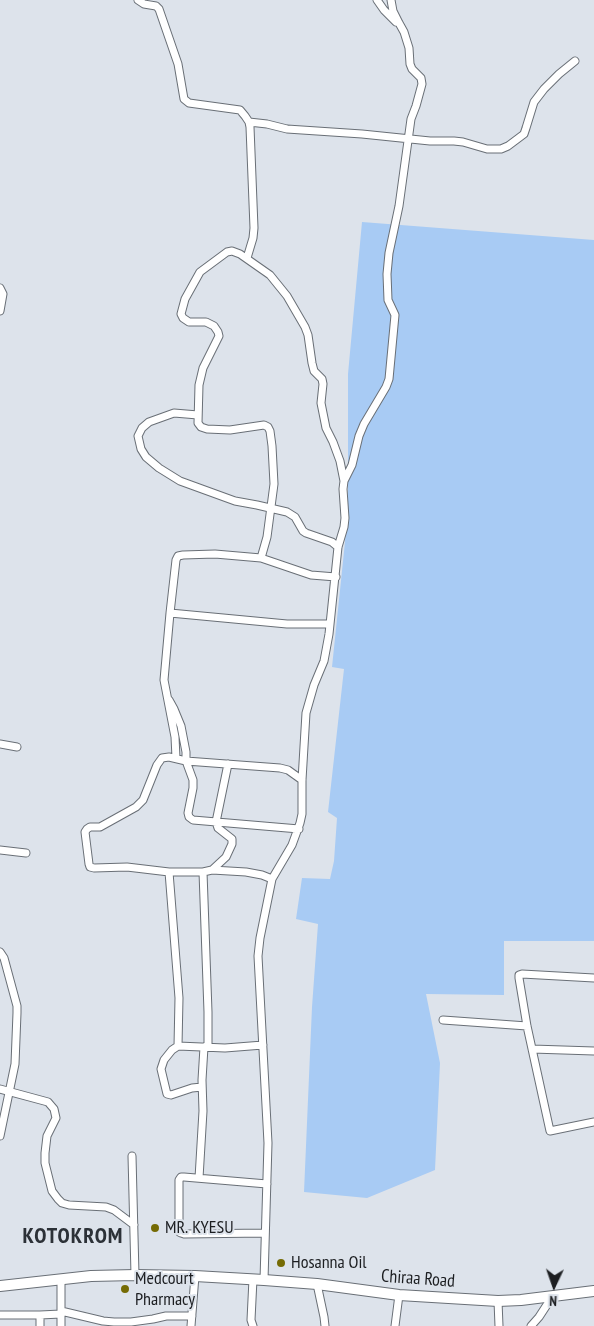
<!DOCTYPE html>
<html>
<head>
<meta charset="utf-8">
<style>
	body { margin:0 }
	#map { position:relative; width:594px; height:1326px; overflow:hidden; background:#dde3eb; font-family:"PT Sans Narrow",sans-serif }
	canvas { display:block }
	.north { position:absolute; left:529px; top:1261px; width:50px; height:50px; -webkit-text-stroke:4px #dde3eb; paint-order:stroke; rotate:183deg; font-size:14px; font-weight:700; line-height:20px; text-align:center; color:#1c1e21 }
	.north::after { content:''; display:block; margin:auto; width:18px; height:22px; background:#1c1e21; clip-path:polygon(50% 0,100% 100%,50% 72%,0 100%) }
</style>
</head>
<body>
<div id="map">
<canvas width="594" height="1326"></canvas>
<div class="north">N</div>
</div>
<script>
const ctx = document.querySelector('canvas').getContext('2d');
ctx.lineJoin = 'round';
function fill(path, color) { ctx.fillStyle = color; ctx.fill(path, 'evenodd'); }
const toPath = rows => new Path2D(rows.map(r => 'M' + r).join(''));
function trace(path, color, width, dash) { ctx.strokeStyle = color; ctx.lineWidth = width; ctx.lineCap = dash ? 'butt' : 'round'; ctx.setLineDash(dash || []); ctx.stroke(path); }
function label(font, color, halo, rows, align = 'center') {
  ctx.font = font + ' "PT Sans Narrow",sans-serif'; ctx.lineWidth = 4; ctx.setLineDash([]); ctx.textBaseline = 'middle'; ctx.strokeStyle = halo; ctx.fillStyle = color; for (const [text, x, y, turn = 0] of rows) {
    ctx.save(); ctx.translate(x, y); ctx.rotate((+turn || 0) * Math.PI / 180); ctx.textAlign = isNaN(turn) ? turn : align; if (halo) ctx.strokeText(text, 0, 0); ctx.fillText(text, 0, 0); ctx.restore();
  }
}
const green = toPath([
	[362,222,594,240,594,941,504,941,504,995,426,994,440,1063,435,1170,367,1198,304,1192,312,1007,318,924,296,919,302,878,330,879,334,861,337,818,328,812,344,669,332,667,345,542,348,490,348,374]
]);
const minor = toPath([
	[138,0,144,4,156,6,159,9,178,64,184,99,189,103,240,110,245,116,249,122,250,127,254,228,253,238,247,258],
	[377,0,384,10,396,22],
	[249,122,267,124,287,129,362,134,430,141,454,141,463,142,487,149,501,149,508,146,524,134,526,128,534,102,544,89,559,74,575,61],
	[0,288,3,294,0,311],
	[198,415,174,413,149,422,142,428,138,436,141,449,146,457,159,468,180,481,235,501,257,505,287,512,295,517,303,531,306,533,332,542,338,547],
	[261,558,267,537,274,484,272,446,270,431,268,427,264,425,230,430,207,429,201,427,198,423,199,385,203,368,219,336,218,332,214,326,206,322,189,322,183,318,181,314,185,299,200,272,227,252,232,251,240,254,270,275,287,296,305,327,308,335,312,363,314,371,322,379,323,384,321,403,326,428,333,442,340,461,344,481],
	[170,613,287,624,330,624],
	[169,700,174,709,181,726,186,752,186,761,193,780,193,788,188,813,189,817,193,820,299,829],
	[0,744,17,747],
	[176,758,175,737,164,680,170,613,176,560,178,556,183,555,215,554,261,558,311,575,336,577],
	[0,850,26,853],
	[212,870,226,857,232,844,232,839,218,828,216,822,228,764],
	[169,872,179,998,178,1046],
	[203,872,208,1012,208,1047],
	[272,879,262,875,246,872,212,870,203,872,169,872,127,867,94,868,90,867,89,864,85,832,87,829,90,827,100,827,136,807,143,800,157,765,162,758,169,757,186,761,280,768,288,770,302,780],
	[0,952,4,958,17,1006,17,1013,15,1064,0,1136],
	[594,978,522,974,519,975,519,978,527,1026,550,1131,594,1122],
	[443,1020,527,1026],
	[532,1049,594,1051],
	[202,1087,192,1088,171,1095,167,1094,161,1069,164,1060,172,1050,178,1046,225,1048,263,1045],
	[0,1089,48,1102,54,1109,56,1118,47,1136,45,1153,45,1163,52,1191,58,1199,62,1203,69,1205,106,1207,114,1210,134,1225],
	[132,1156,135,1275],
	[199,1178,203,1111,202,1080,204,1047],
	[265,1233,184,1234,181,1233,179,1232,179,1180,181,1177,184,1177,267,1184],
	[61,1279,61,1326],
	[253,1279,251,1320,253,1326],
	[264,1280,268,1143,258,956,260,938,272,879,292,845,300,823,302,814,302,780,306,713,314,685,324,661,329,634,338,547,344,527,345,518,343,489,344,481,352,465,359,436,364,424,386,387,389,379,395,315,388,300,387,274,389,253,399,206,411,119,416,106,422,84,421,78,412,69,410,64,409,48,404,32,399,23,393,11,391,0],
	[317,1284,324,1317,325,1326],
	[498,1301,499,1326],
	[61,1311,103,1321,114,1322,131,1322,153,1319,166,1316,192,1316],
	[0,1315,40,1315],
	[40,1326,40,1315,61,1314],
	[191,1326,195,1276],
	[395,1326,399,1295],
	[531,1326,539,1317,552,1297]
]);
const highway = toPath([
	[0,1286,91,1276,135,1275,195,1276,264,1280,317,1284,399,1295,498,1301,521,1300,594,1291]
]);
const markers = [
	[155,1228,5,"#756b04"],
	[281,1263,5,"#756b04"],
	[125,1289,5,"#756b04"]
];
const poiNames = [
	["MR. KYESU",165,1228],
	["Hosanna Oil",291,1263],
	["Medcourt",135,1279],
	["Pharmacy",135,1300]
];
const streetNames = [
	["Chiraa Road",418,1279,4]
];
const districtNames = [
	["KOTOKROM",73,1237]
];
fill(green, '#a8cbf4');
trace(minor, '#696f76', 9);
trace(highway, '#696f76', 12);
trace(minor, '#fff', 7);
trace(highway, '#fff', 10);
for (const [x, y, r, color] of markers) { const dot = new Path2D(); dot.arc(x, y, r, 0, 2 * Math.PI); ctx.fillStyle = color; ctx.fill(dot); trace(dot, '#dde3eb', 2); }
label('18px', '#1c1e21', '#dde3eb', poiNames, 'left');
label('18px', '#1c1e21', '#dde3eb', streetNames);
ctx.letterSpacing = '1px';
label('bold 22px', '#2c3137', '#dde3eb', districtNames);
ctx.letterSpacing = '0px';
</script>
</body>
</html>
